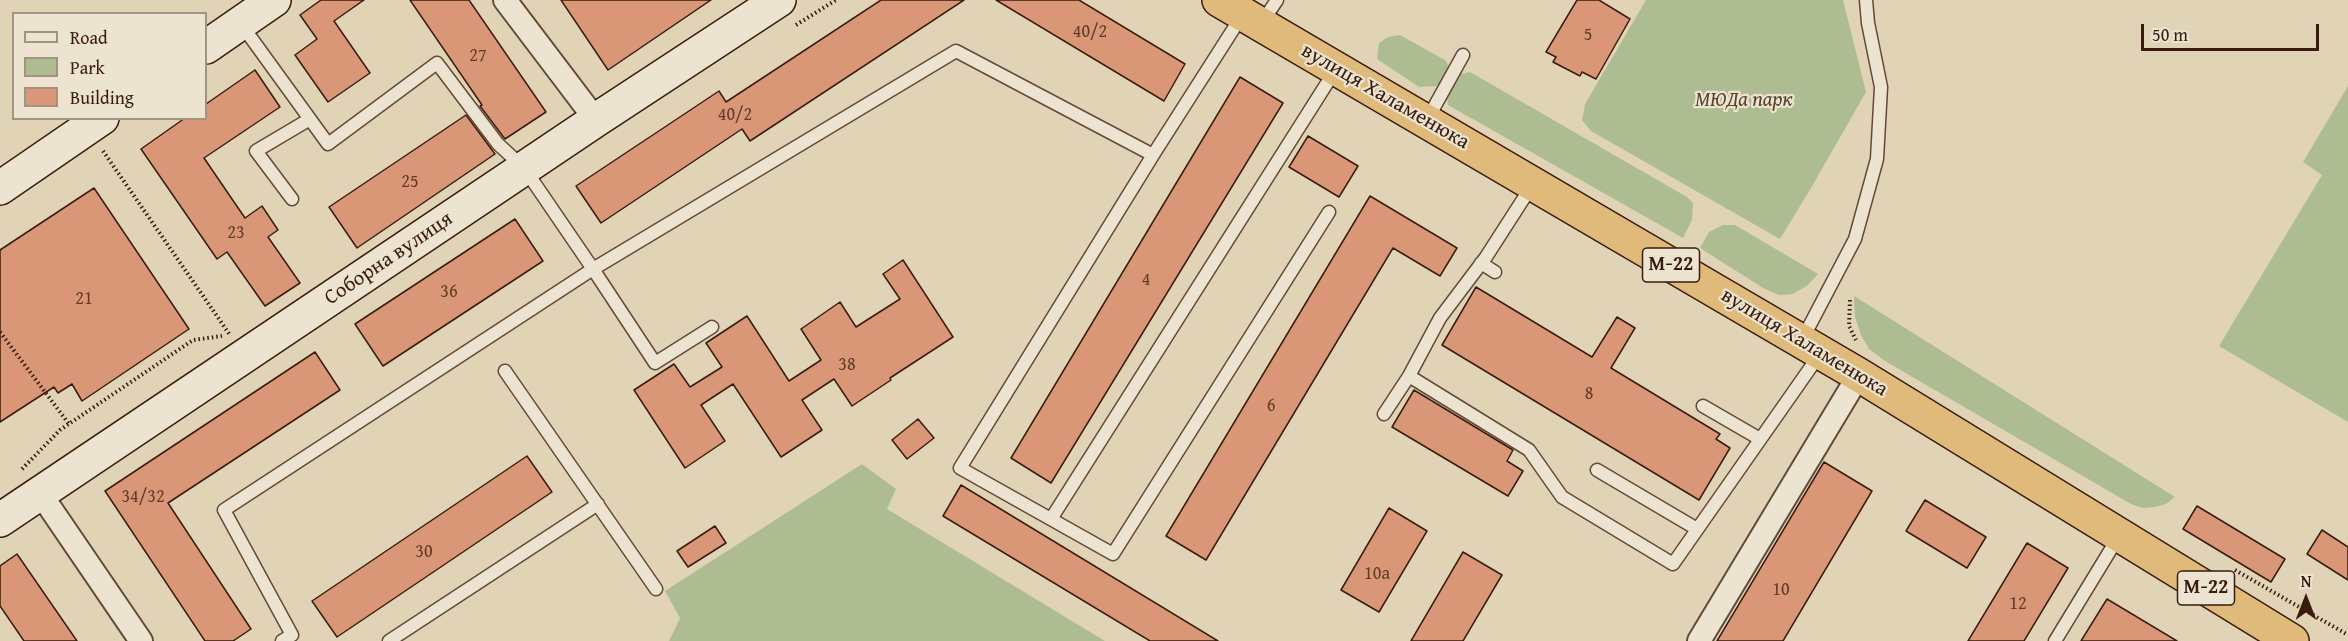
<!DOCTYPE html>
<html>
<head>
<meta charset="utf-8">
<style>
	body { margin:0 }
	#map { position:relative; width:2348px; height:641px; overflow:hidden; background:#e1d4b6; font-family:"Gentium Book Plus",serif }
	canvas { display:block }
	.legend { position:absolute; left:12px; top:12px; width:195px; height:108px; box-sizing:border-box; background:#ece3d0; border:2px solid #a49382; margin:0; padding:8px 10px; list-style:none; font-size:18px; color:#391c0e }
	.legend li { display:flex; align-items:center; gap:12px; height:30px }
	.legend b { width:30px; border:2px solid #a49382 }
	.north { position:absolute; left:2276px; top:569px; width:60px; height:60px; -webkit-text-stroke:4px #ece3d0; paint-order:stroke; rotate:0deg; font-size:16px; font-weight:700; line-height:24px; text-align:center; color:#391c0e }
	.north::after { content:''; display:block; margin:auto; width:21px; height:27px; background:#391c0e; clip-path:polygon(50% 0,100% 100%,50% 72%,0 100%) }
	.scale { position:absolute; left:2141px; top:24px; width:178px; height:27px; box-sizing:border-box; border:3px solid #391c0e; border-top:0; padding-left:8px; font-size:18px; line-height:21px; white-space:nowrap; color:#391c0e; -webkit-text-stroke:4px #ece3d0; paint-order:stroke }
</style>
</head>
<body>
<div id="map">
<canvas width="2348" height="641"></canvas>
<ul class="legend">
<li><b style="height:8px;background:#ece3d0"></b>Road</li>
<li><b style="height:16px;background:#aebd91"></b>Park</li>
<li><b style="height:16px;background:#d99777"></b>Building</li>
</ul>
<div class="north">N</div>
<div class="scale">50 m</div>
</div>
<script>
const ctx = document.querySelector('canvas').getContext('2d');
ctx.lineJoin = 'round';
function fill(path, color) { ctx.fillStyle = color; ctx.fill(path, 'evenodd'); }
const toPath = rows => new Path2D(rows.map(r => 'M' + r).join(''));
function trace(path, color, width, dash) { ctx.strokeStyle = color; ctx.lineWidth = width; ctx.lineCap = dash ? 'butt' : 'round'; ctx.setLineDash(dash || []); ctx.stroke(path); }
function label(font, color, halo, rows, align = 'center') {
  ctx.font = font + ' "Gentium Book Plus",serif'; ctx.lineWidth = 4.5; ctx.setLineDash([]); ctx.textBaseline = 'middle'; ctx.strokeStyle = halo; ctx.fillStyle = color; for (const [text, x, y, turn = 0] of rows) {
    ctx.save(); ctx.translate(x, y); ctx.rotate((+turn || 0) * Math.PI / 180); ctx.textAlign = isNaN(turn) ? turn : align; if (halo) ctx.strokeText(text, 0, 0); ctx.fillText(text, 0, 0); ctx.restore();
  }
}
const green = toPath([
	[1646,0,1843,0,1866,92,1811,188,1780,239,1591,131,1582,120,1585,104],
	[1400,35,1445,60,1450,68,1446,76,1437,86,1419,87,1377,59,1379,43,1388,37],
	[1470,72,1687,197,1693,203,1692,220,1683,238,1448,105,1446,93,1455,79,1461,74],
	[2348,86,2348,422,2219,346,2322,175,2303,162],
	[1723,225,1735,225,1818,274,1808,285,1793,294,1779,295,1763,288,1700,248,1709,232],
	[1854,296,2175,497,2166,504,2155,507,2143,508,2131,504,1885,361,1869,349,1861,335,1855,317],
	[862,464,896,489,887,509,1105,641,669,641,680,618,665,591]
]);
const building = toPath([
	[321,0,364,0,334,21,370,73,328,102,295,55,317,39,300,15,321,0],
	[410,0,469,0,546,112,505,139,480,106,482,105,410,0],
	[561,0,711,0,608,70,561,0],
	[881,0,964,0,750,141,742,129,601,223,576,186,719,91,726,102,881,0],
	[996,0,1079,0,1185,64,1164,101,996,0],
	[1577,0,1599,0,1630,19,1596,79,1582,72,1580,76,1553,62,1556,57,1546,52,1577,0],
	[255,70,280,107,204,158,245,218,262,206,278,230,268,237,300,283,265,306,227,252,217,259,141,149,185,118,206,118,206,104,255,70],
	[1240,77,1283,103,1051,483,1011,458,1240,77],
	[466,115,495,154,357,248,329,207,466,115],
	[1308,136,1358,166,1339,197,1289,167,1308,136],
	[94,188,189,329,82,401,72,384,58,393,54,387,0,422,0,250,94,188],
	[1370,196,1457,248,1440,276,1393,248,1206,560,1166,536,1370,196],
	[515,219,543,261,383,366,355,324,515,219],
	[903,260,953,337,890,378,891,380,852,406,834,379,802,400,822,430,781,457,733,384,701,405,725,441,685,468,634,390,674,364,690,387,722,367,706,343,747,316,789,381,821,360,801,329,840,302,856,327,900,299,883,274,903,260],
	[1476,287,1592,357,1617,317,1635,328,1611,368,1720,434,1716,439,1730,448,1699,500,1442,345,1476,287],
	[315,352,340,390,168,503,251,629,233,641,205,641,105,491,315,352],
	[1414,390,1513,450,1507,461,1523,471,1508,496,1392,427,1414,390],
	[918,419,934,438,907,459,892,440,918,419],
	[527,456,552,492,337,637,312,601,527,456],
	[1824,462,1872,491,1783,641,1717,641,1824,462],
	[961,485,1218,641,1150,641,943,516,961,485],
	[1925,500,1986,537,1967,568,1906,531,1925,500],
	[2197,506,2285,559,2271,582,2183,529,2197,506],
	[1389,508,1427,531,1379,612,1341,590,1389,508],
	[715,526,726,543,688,567,677,551,715,526],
	[2322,530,2348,547,2348,580,2307,554,2322,530],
	[2027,543,2068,568,2024,641,1968,641,2027,543],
	[1463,552,1502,575,1463,641,1411,641,1463,552],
	[17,554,77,641,24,641,0,606,0,566,17,554],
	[2107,599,2177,641,2081,641,2107,599]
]);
const path = toPath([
	[796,25,836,0],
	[103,151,230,335],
	[1850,300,1849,326,1856,340],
	[0,332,69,424],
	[22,469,60,430,193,340,222,336],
	[2235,570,2348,635]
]);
const lane = toPath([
	[241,24,328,144,437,63,498,144,524,168,593,269,956,51,1153,155,960,468,1113,554,1329,212],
	[1261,24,1277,0],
	[1427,120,1463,55],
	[1153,155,1243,14],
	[292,199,256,151,310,119],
	[1481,263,1495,272],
	[1802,340,1855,239,1877,159,1881,87,1868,23,1866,0],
	[505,371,656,589],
	[1409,376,1529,450,1562,497,1673,564,1820,354],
	[1703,406,1760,439],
	[1384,414,1409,376,1440,318,1486,257,1533,184],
	[1597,470,1697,529],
	[1051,519,1336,69],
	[282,641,292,635,224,510,593,269,655,363,712,327],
	[389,641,598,504],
	[2055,641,2119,536]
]);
const street = toPath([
	[505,0,596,120],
	[40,493,141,641],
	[1699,641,1859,375]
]);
const secondary = toPath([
	[206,47,274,0],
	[0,188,102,118],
	[0,520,596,120,779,0]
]);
const highway = toPath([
	[1219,0,1859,375,2292,641]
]);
const numberNames = [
	["40/2",1090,32],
	["5",1588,35],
	["27",478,56],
	["40/2",735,115],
	["25",410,182],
	["23",236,233],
	["4",1146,280],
	["36",449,292],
	["21",84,299],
	["38",847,365],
	["8",1589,394],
	["6",1271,406],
	["34/32",143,497],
	["30",424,552],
	["10а",1377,574],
	["10",1781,590],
	["12",2018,604]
];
const shields = [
	[1671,265,57],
	[2206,588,57]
];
const shieldNames = [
	["М-22",1671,265],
	["М-22",2206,588]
];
const streetNames = [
	["вулиця Халаменюка",1385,97,30],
	["Соборна вулиця",389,259,-34],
	["вулиця Халаменюка",1804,343,31]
];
const parkNames = [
	["МЮДа парк",1744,101]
];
fill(green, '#aebd91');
fill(building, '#d99777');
trace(building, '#391c0e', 1.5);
trace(lane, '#634a38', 15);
trace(street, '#634a38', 26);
trace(secondary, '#391c0e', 36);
trace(highway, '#391c0e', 36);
trace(path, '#391c0e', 4, [1.5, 3]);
trace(lane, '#ece3d0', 12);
trace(street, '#ece3d0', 22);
trace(secondary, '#ece3d0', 33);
trace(highway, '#e0ba7b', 33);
label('18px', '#613b28', null, numberNames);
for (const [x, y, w] of shields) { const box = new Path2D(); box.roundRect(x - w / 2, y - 17, w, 34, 4.5); ctx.fillStyle = '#ece3d0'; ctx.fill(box); trace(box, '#391c0e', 1.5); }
label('bold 20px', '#391c0e', null, shieldNames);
label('21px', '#391c0e', '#ece3d0', streetNames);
label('italic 21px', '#56442f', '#ece3d0', parkNames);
</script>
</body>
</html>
